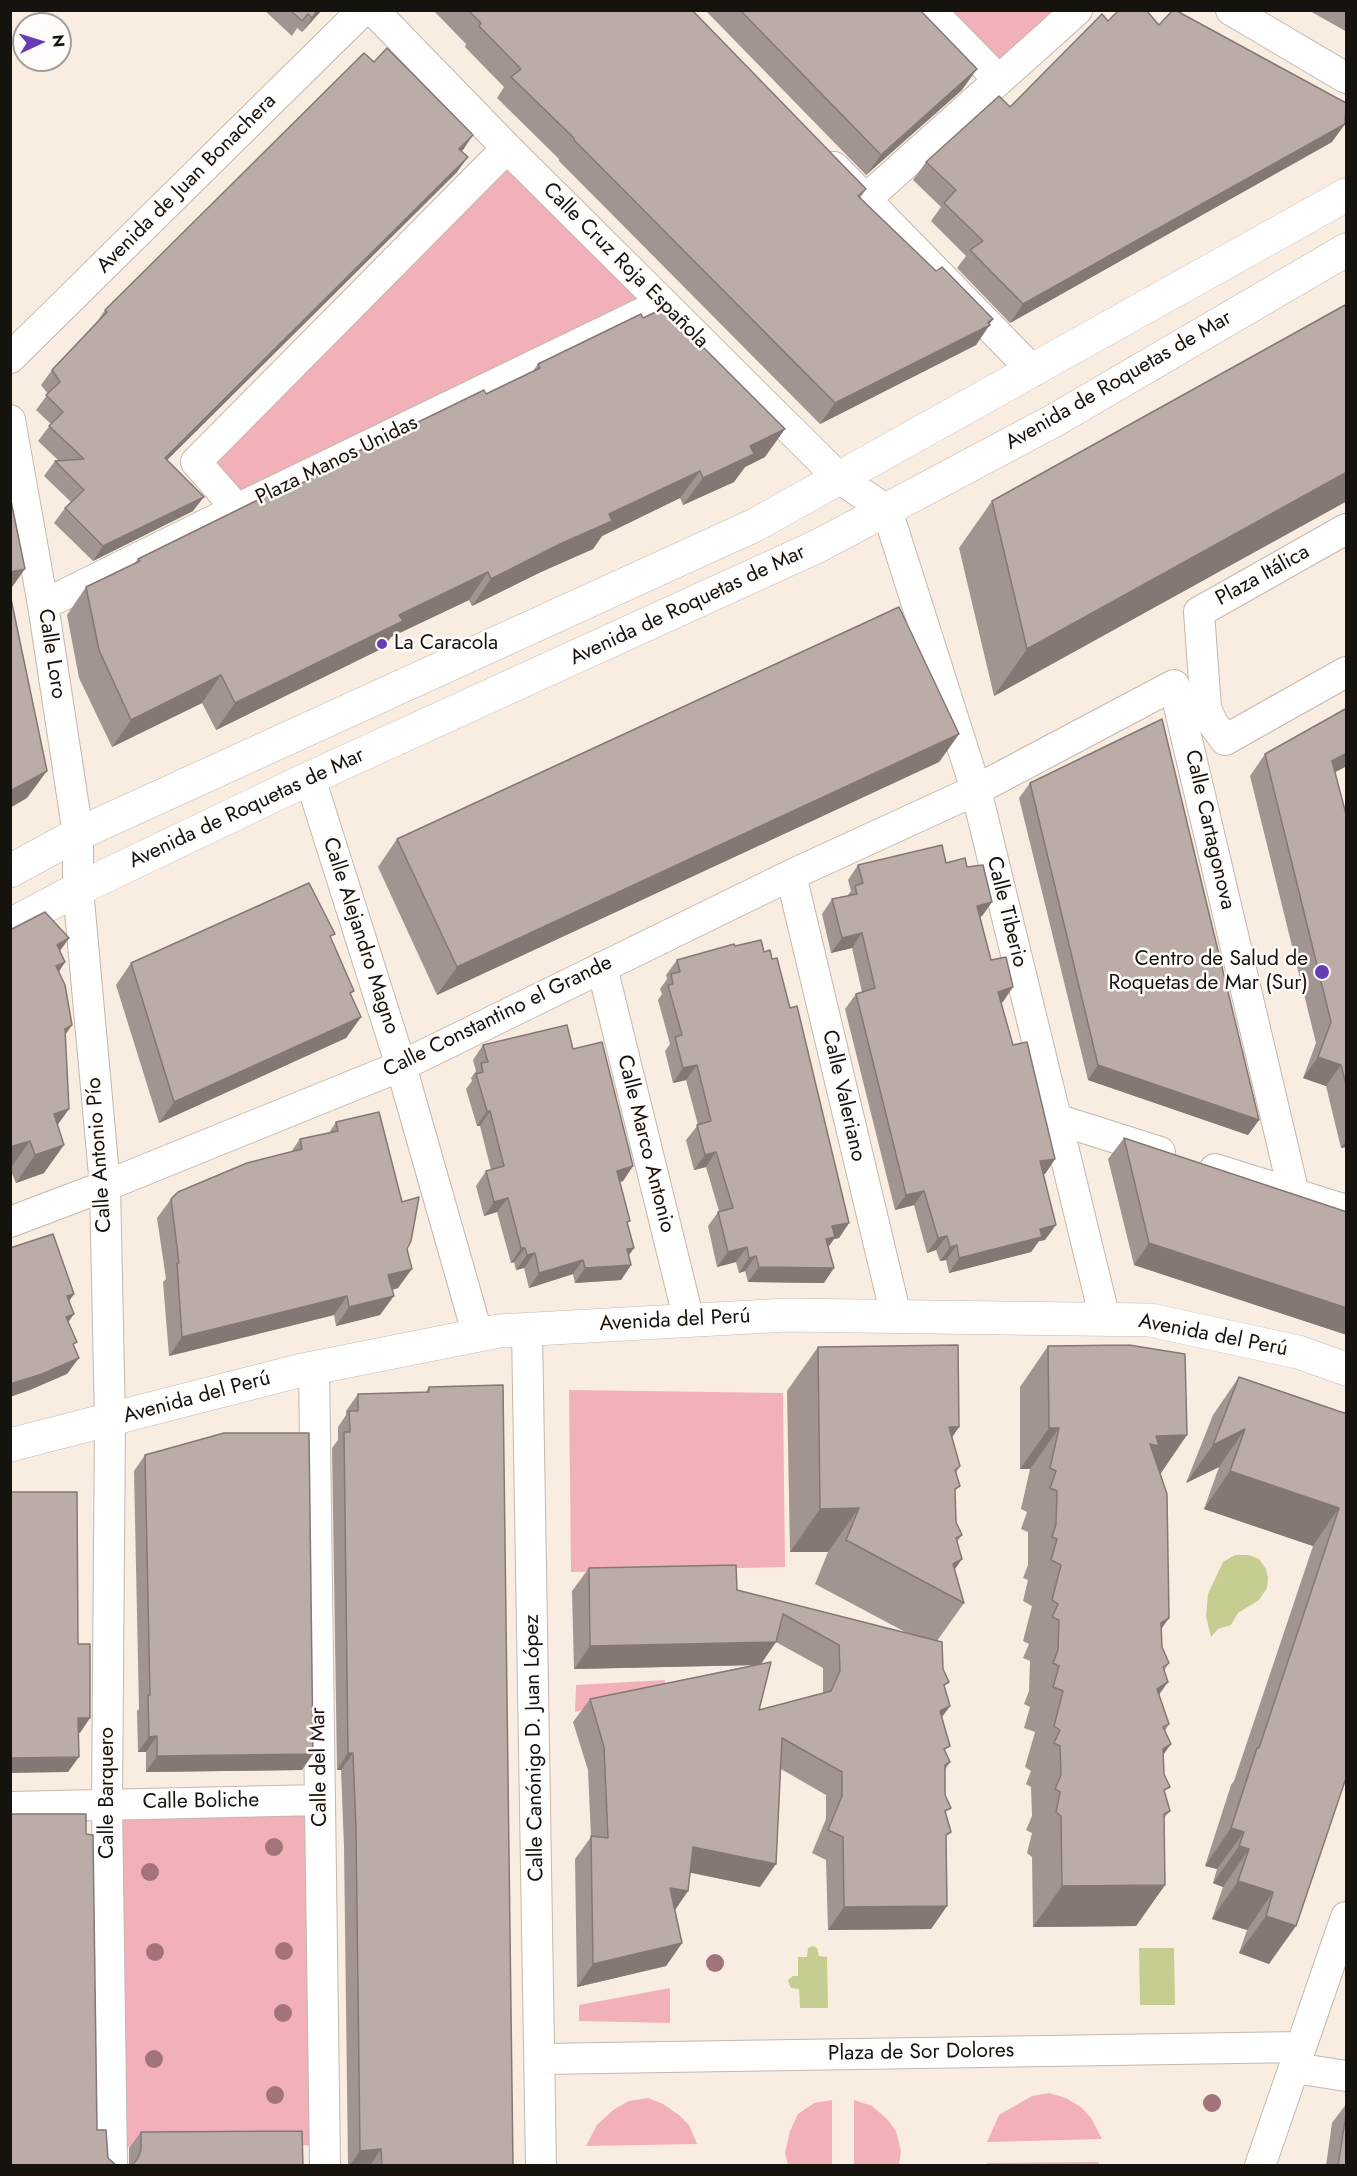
<!DOCTYPE html>
<html>
<head>
<meta charset="utf-8">
<style>
	body { margin:0 }
	#map { position:relative; width:1357px; height:2176px; overflow:hidden; background:#f9ede2; font-family:Jost,sans-serif }
	canvas { display:block }
	.frame { position:absolute; inset:0; border:12px solid #16120e; pointer-events:none }
	.north { position:absolute; left:12px; top:12px; width:60px; height:60px; box-sizing:border-box; background:#fffcfa; border:2px solid #a29e9c; border-radius:50%; rotate:86deg; font-size:16px; font-weight:700; line-height:24px; text-align:center; color:#16120e }
	.north::after { content:''; display:block; margin:auto; width:21px; height:27px; background:#673db5; clip-path:polygon(50% 0,100% 100%,50% 72%,0 100%) }
</style>
</head>
<body>
<div id="map">
<canvas width="1357" height="2176"></canvas>
<div class="frame"></div>
<div class="north">N</div>
</div>
<script>
const ctx = document.querySelector('canvas').getContext('2d');
ctx.lineJoin = 'round';
function fill(path, color) { ctx.fillStyle = color; ctx.fill(path, 'evenodd'); }
const toPath = rows => new Path2D(rows.map(r => 'M' + r).join(''));
function trace(path, color, width, dash) { ctx.strokeStyle = color; ctx.lineWidth = width; ctx.lineCap = dash ? 'butt' : 'round'; ctx.setLineDash(dash || []); ctx.stroke(path); }
function label(font, color, halo, rows, align = 'center') {
  ctx.font = font + ' Jost,sans-serif'; ctx.lineWidth = 5; ctx.setLineDash([]); ctx.textBaseline = 'middle'; ctx.strokeStyle = halo; ctx.fillStyle = color; for (const [text, x, y, turn = 0] of rows) {
    ctx.save(); ctx.translate(x, y); ctx.rotate((+turn || 0) * Math.PI / 180); ctx.textAlign = isNaN(turn) ? turn : align; if (halo) ctx.strokeText(text, 0, 0); ctx.fillText(text, 0, 0); ctx.restore();
  }
}
const green = toPath([
	[930,11,1077,11,999,80],
	[507,148,663,303,237,509,196,462],
	[569,1390,783,1393,785,1567,571,1572],
	[665,1680,665,1688,575,1712,576,1685],
	[320,1800,325,2145,112,2147,107,1804],
	[670,1988,670,2023,579,2021,579,2005],
	[1049,2093,1066,2098,1082,2108,1091,2118,1102,2139,987,2142,999,2115,1032,2096],
	[648,2098,663,2104,679,2115,689,2125,697,2144,586,2146,597,2125,613,2110,629,2101],
	[832,2100,832,2165,788,2165,785,2153,790,2131,798,2114,814,2103],
	[854,2100,872,2106,887,2119,896,2131,901,2151,899,2165,854,2165],
	[1099,2162,1098,2166,988,2166,987,2163]
]);
const water = toPath([
	[1235,1555,1249,1555,1259,1559,1266,1569,1268,1578,1267,1588,1259,1600,1238,1613,1231,1625,1218,1629,1211,1637,1206,1616,1208,1594,1223,1562],
	[813,1946,817,1948,819,1956,827,1957,828,2008,800,2008,799,1989,791,1988,789,1984,788,1980,793,1976,798,1976,798,1957,807,1957,808,1948],
	[1139,1948,1174,1948,1175,2005,1140,2005]
]);
const street = toPath([
	[373,10,507,148,840,479,887,510,976,790,1105,1319],
	[930,10,999,80],
	[1231,10,1346,78],
	[507,148,196,462,237,509,663,303],
	[834,167,1033,371],
	[866,199,1077,10],
	[10,358,363,10],
	[10,420,43,605,78,834,78,889,105,1186,110,1421,107,1804,112,2166],
	[1346,529,1199,612,1206,708,1212,722,1225,740,1346,672],
	[43,605,237,509],
	[310,778,401,1066,478,1336],
	[791,875,896,1316],
	[602,967,689,1321],
	[1056,1119,1160,1152],
	[1215,1169,1346,1210],
	[10,1222,105,1186,401,1066,791,875,976,790,1174,685,1294,1194],
	[527,1330,541,2166],
	[314,1368,325,2166],
	[10,1807,320,1800],
	[540,2059,1301,2047],
	[1295,2068,1346,2076],
	[1260,2166,1346,1917]
]);
const secondary = toPath([
	[10,871,78,834,755,525,1346,195],
	[10,925,78,889,310,778,818,546,1055,420,1346,250],
	[10,1445,298,1371,499,1331,787,1315,1150,1320,1298,1352,1346,1369]
]);
const trees = [
	[274,1847],
	[150,1872],
	[284,1951],
	[155,1952],
	[715,1963],
	[283,2013],
	[154,2059],
	[275,2095],
	[1212,2103]
];
const wall = toPath([
	[264,10,322,10,302,32,297,28,292,36],
	[433,10,692,10,866,189,860,198,990,325,976,345,820,424,559,161,559,159,497,98,504,87,465,47,466,44],
	[705,10,920,10,962,90,866,175],
	[1308,10,1347,10,1347,32,1317,15],
	[1108,21,1159,25,1332,142,1010,323,957,268,966,256,931,221,941,207,913,180,926,162,1010,107],
	[462,151,457,172,167,460,193,511,93,561,54,523,65,508,71,502,44,476,55,461,59,461,38,441,51,424,36,410,48,394,41,385,52,370,95,325,105,310],
	[1347,304,1347,501,994,696,959,548,992,501],
	[643,318,765,457,745,467,734,482,683,505,680,498,602,536,593,549,541,572,472,606,469,600,391,637,383,648,216,730,202,703,112,747,79,678,67,615,86,587,134,564,138,559,321,474,326,467,486,394,533,371,538,364],
	[959,734,939,762,437,995,378,867,397,839],
	[1265,754,1335,772,1347,818,1347,1147,1341,1148,1326,1086,1303,1078,1316,1043,1250,776],
	[1030,783,1259,1120,1248,1135,1088,1080,1019,798],
	[946,863,967,867,992,902,982,916,980,917,1003,1002,1001,1003,1013,1045,1055,1159,1045,1174,1043,1174,1045,1240,1039,1241,1031,1252,949,1273,946,1260,940,1261,936,1250,927,1253,914,1205,895,1210,845,1009,856,994,862,992,852,948,831,953,822,914,832,899,847,896,851,891,848,880,858,865],
	[10,930,69,938,60,951,65,962,59,972,65,1035,58,1125,44,1173,16,1183,10,1169],
	[331,940,351,995,361,1017,346,1038,159,1123,116,985,131,963],
	[735,946,764,952,772,959,790,1008,849,1223,839,1238,834,1239,828,1247,824,1283,748,1282,745,1271,739,1273,736,1262,717,1267,708,1226,719,1211,706,1167,694,1170,686,1140,698,1125,686,1080,673,1083,665,1051,670,1044,658,1000,662,994,660,989,667,979,666,975,677,960],
	[483,1045,573,1049,633,1166,623,1181,620,1182,628,1225,634,1248,629,1255,631,1265,621,1280,575,1283,573,1274,529,1288,524,1268,516,1270,514,1262,511,1263,497,1212,484,1216,476,1186,486,1171,491,1170,480,1126,477,1126,466,1089,472,1081,471,1078,476,1071,473,1060],
	[336,1122,407,1249,398,1288,392,1290,380,1315,336,1326,334,1315,169,1356,163,1282,166,1279,157,1218,171,1199,291,1152,300,1139,329,1133],
	[1124,1138,1347,1212,1347,1335,1134,1265,1108,1159],
	[1048,1346,1161,1474,1169,1618,1161,1628,1162,1647,1169,1663,1164,1671,1159,1695,1169,1724,1165,1731,1163,1754,1165,1794,1170,1811,1164,1818,1165,1885,1136,1926,1033,1927,1032,1857,1027,1853,1032,1833,1026,1830,1032,1816,1031,1787,1026,1784,1031,1771,1025,1767,1035,1732,1024,1728,1030,1707,1024,1704,1029,1691,1030,1661,1023,1658,1029,1644,1023,1641,1032,1606,1023,1601,1028,1580,1023,1578,1028,1565,1028,1532,1021,1529,1027,1512,1021,1509,1030,1469,1020,1469,1020,1387],
	[818,1347,959,1427,952,1437,960,1466,956,1473,955,1494,956,1522,962,1535,957,1542,962,1559,954,1570,964,1603,937,1641,943,1669,945,1688,950,1706,942,1717,945,1752,950,1762,945,1770,947,1906,931,1929,828,1930,826,1860,812,1853,826,1819,826,1795,781,1769,760,1887,690,1872,688,1891,675,1910,682,1943,666,1966,577,1987,575,1859,591,1837,588,1770,573,1722,590,1699,753,1665,574,1669,572,1591,589,1568,737,1590,909,1634,815,1584,828,1552,790,1552,787,1391],
	[776,1642,823,1668,823,1693,759,1710,761,1664],
	[1239,1377,1347,1414,1347,1775,1269,1964,1239,1953,1247,1930,1212,1919,1223,1887,1213,1883,1217,1869,1205,1866,1231,1785,1234,1781,1313,1546,1204,1509,1219,1467,1186,1483,1213,1415],
	[429,1387,513,2166,348,2166,344,1846,341,1770,337,1770,332,1448,338,1440,338,1427,346,1415,346,1411,358,1394,425,1393],
	[145,1455,302,1770,146,1772,146,1752,138,1752,137,1711,139,1709,134,1471],
	[1347,2103,1347,2166,1326,2166,1332,2123],
	[141,2132,303,2166,129,2165,129,2148]
]);
const shadedWall = toPath([
	[318,10,322,10,302,32,312,18],
	[977,69,962,90,866,175,881,155],
	[1345,124,1332,142,1010,323,1023,304],
	[473,135,463,150,449,164,459,149],
	[468,157,457,172,154,473,165,458],
	[993,319,976,345,820,424,835,403],
	[785,429,765,457,745,467,734,482,683,505,703,478,750,446],
	[700,471,680,498,602,536,593,549,541,572,472,606,491,579,609,514],
	[1347,472,1347,501,994,696,1027,649],
	[204,497,193,511,93,561,103,546],
	[25,569,10,590,10,572],
	[488,572,469,600,391,637,383,648,216,730,235,703,399,615],
	[221,675,202,703,112,747,131,720],
	[959,734,939,762,437,995,457,967],
	[1347,753,1347,766,1317,782,1332,761],
	[47,771,27,798,10,808,10,791],
	[992,902,982,916,966,921,977,906],
	[862,933,852,948,831,953,842,938],
	[69,938,49,966,57,945],
	[65,962,46,990,56,966],
	[1013,987,1003,1002,987,1006,998,992],
	[361,1017,346,1038,159,1123,174,1102],
	[72,1025,53,1053,65,1029],
	[1318,1057,1341,1065,1326,1086,1303,1078],
	[697,1065,686,1080,673,1083,683,1068],
	[1098,1065,1259,1120,1248,1135,1088,1080],
	[69,1109,49,1137,54,1114],
	[487,1111,490,1111,480,1126,477,1126],
	[1347,1140,1347,1147,1341,1148],
	[30,1141,10,1169,10,1147],
	[64,1145,44,1173,16,1183,35,1155],
	[716,1152,706,1167,694,1170,705,1155],
	[1055,1159,1045,1174,1029,1176,1040,1161],
	[633,1166,623,1181,607,1185,617,1171],
	[924,1191,914,1205,895,1210,906,1195],
	[508,1198,497,1212,484,1216,494,1202],
	[849,1223,839,1238,834,1239,825,1252,816,1254,832,1226],
	[1056,1225,1045,1240,1039,1241,1031,1252,949,1273,959,1258,1040,1229],
	[947,1236,936,1250,927,1253,938,1238],
	[1149,1243,1347,1308,1347,1335,1134,1265],
	[957,1245,946,1260,940,1261,950,1247],
	[747,1247,736,1262,717,1267,728,1252],
	[521,1248,525,1248,514,1262,511,1263],
	[634,1248,623,1263,627,1249],
	[535,1253,524,1268,516,1270,527,1255],
	[756,1256,745,1271,739,1273,749,1258],
	[583,1260,573,1274,529,1288,539,1273],
	[631,1265,621,1280,575,1283,585,1268],
	[759,1267,834,1268,824,1283,748,1282],
	[412,1269,398,1288,375,1294,388,1275],
	[74,1294,63,1310,67,1296],
	[347,1296,334,1315,169,1356,182,1337],
	[394,1296,380,1315,336,1326,349,1307],
	[74,1314,62,1331,66,1317],
	[79,1358,67,1374,30,1390,10,1397,10,1384],
	[949,1427,959,1427,929,1471],
	[1049,1428,1059,1428,1030,1469,1020,1469],
	[1245,1429,1219,1467,1186,1483,1213,1445],
	[1187,1435,1159,1476,1122,1485,1156,1436],
	[1230,1471,1339,1508,1313,1546,1204,1509],
	[859,1508,828,1552,790,1552,820,1509],
	[962,1559,940,1590,953,1564],
	[1169,1618,1140,1659,1161,1623],
	[776,1642,760,1665,574,1669,590,1646],
	[1168,1682,1139,1723,1157,1689],
	[950,1706,933,1729,940,1711],
	[78,1718,90,1718,80,1733,68,1733],
	[157,1736,146,1752,138,1752,149,1737],
	[1171,1744,1142,1785,1163,1749],
	[348,1753,353,1753,341,1770,337,1770],
	[313,1754,302,1770,146,1772,157,1756],
	[79,1757,68,1772,10,1773,10,1758],
	[1231,1828,1244,1832,1217,1869,1205,1866],
	[1239,1846,1249,1849,1223,1887,1213,1883],
	[693,1847,776,1864,760,1887,677,1870],
	[1238,1881,1273,1892,1247,1930,1212,1919],
	[1165,1885,1136,1926,1033,1927,1062,1886],
	[670,1888,688,1891,672,1914],
	[947,1906,931,1929,828,1930,844,1907],
	[1266,1916,1296,1926,1269,1964,1239,1953],
	[682,1943,666,1966,577,1987,593,1964],
	[381,2149,370,2166,349,2166,360,2151]
]);
const building = toPath([
	[290,10,318,10,312,18,308,14,302,21,290,10],
	[468,10,692,10,866,189,858,196,936,271,942,267,993,319,988,322,990,325,835,403,574,140,574,138,511,77,521,69,479,26,481,23,468,10],
	[740,10,920,10,977,69,881,155,740,10],
	[1119,10,1146,10,1159,25,1173,10,1175,10,1346,103,1345,124,1023,304,970,250,983,241,944,203,956,190,926,162,999,96,1010,107,1102,14,1108,21,1119,10],
	[387,48,473,135,459,149,468,157,165,458,204,497,103,546,65,508,84,490,55,461,84,459,49,426,63,412,46,395,60,382,52,370,107,312,105,310,364,53,374,62,387,48],
	[1347,304,1347,472,1027,649,992,501,1347,304],
	[664,308,785,429,750,446,754,454,703,478,700,471,609,514,612,521,560,544,491,579,488,572,399,615,403,621,235,703,221,675,131,720,99,650,86,587,140,561,138,559,274,492,276,495,328,471,326,467,484,390,486,394,540,368,538,364,641,314,643,318,664,308],
	[10,496,25,569,10,572,10,496],
	[10,594,47,771,10,791,10,594],
	[899,607,959,734,457,967,397,839,899,607],
	[1347,708,1347,753,1332,761,1347,818,1347,1088,1341,1065,1318,1057,1331,1022,1265,754,1347,708],
	[1162,719,1259,1120,1098,1065,1030,783,1162,719],
	[942,845,946,863,965,858,967,867,983,865,992,902,977,906,991,960,1006,957,1013,987,998,992,1013,1045,1027,1042,1055,1159,1040,1161,1056,1225,1040,1229,1042,1237,959,1258,957,1245,950,1247,947,1236,938,1238,924,1191,906,1195,856,994,875,988,862,933,842,938,832,899,857,894,855,886,863,883,858,865,942,845],
	[309,883,335,934,330,936,354,991,350,993,361,1017,174,1102,131,963,309,883],
	[45,912,69,938,57,945,65,962,56,966,65,985,72,1025,65,1029,69,1109,54,1114,64,1145,35,1155,30,1141,10,1147,10,930,45,912],
	[761,940,764,952,770,950,772,959,777,958,790,1008,797,1006,849,1223,832,1226,835,1237,826,1239,834,1268,759,1267,756,1256,749,1258,747,1247,728,1252,718,1212,733,1208,716,1152,705,1155,697,1125,711,1121,697,1065,683,1068,675,1037,682,1035,668,985,673,984,671,974,680,972,677,960,734,944,735,946,761,940],
	[567,1025,573,1049,602,1042,633,1166,617,1171,630,1221,627,1222,634,1248,627,1249,631,1265,585,1268,583,1260,539,1273,535,1253,527,1255,525,1248,521,1248,508,1198,494,1202,486,1171,504,1166,490,1111,487,1111,476,1074,483,1072,481,1063,488,1062,483,1045,567,1025],
	[379,1112,402,1202,419,1197,411,1241,407,1249,412,1269,388,1275,394,1296,349,1307,347,1296,182,1337,177,1263,179,1263,171,1199,178,1192,247,1163,302,1149,300,1139,338,1131,336,1122,379,1112],
	[1124,1138,1347,1212,1347,1308,1149,1243,1124,1138],
	[53,1234,74,1294,67,1296,74,1314,66,1317,77,1342,73,1344,79,1358,42,1374,10,1384,10,1248,53,1234],
	[958,1345,959,1427,949,1427,960,1466,955,1470,960,1486,955,1489,956,1522,962,1535,956,1538,962,1559,953,1564,964,1603,846,1540,859,1508,820,1509,818,1347,958,1345],
	[1129,1345,1185,1354,1187,1435,1156,1436,1159,1446,1150,1444,1167,1494,1169,1618,1161,1623,1162,1647,1169,1663,1163,1667,1168,1682,1157,1689,1169,1724,1163,1727,1171,1744,1163,1749,1164,1774,1170,1787,1164,1790,1170,1811,1164,1814,1165,1885,1062,1886,1061,1816,1056,1812,1060,1792,1055,1789,1061,1775,1060,1746,1054,1743,1060,1730,1054,1726,1063,1691,1053,1687,1059,1666,1053,1663,1058,1650,1059,1620,1052,1617,1058,1604,1052,1600,1061,1565,1051,1560,1057,1539,1052,1537,1056,1524,1057,1491,1050,1488,1056,1471,1050,1468,1059,1428,1049,1428,1048,1346,1129,1345],
	[1239,1377,1347,1414,1347,1775,1296,1926,1266,1916,1273,1892,1238,1881,1249,1849,1239,1846,1244,1832,1231,1828,1257,1748,1259,1748,1339,1508,1230,1471,1245,1429,1213,1445,1239,1377],
	[503,1385,513,2166,382,2166,381,2149,360,2151,356,1829,353,1753,348,1753,344,1432,350,1432,349,1411,358,1411,358,1394,429,1392,429,1387,503,1385],
	[224,1433,309,1433,313,1754,157,1756,157,1736,149,1737,148,1695,150,1695,145,1455,224,1433],
	[10,1492,77,1492,78,1644,90,1644,90,1718,78,1718,79,1757,10,1758,10,1492],
	[736,1565,737,1590,942,1642,943,1669,949,1682,944,1685,950,1706,940,1711,950,1746,944,1749,950,1762,945,1765,945,1795,951,1808,945,1811,951,1832,946,1835,947,1906,844,1907,843,1837,828,1830,842,1796,842,1772,782,1738,776,1864,693,1847,688,1891,670,1888,682,1943,593,1964,591,1836,608,1838,604,1747,590,1699,771,1662,759,1710,831,1691,840,1671,839,1645,783,1614,776,1642,590,1646,589,1568,736,1565],
	[10,1814,86,1814,86,1834,93,1835,97,2130,106,2130,108,2158,116,2165,119,2166,10,2166,10,1814],
	[1347,2108,1347,2166,1338,2166,1347,2108],
	[302,2131,303,2166,128,2166,133,2164,138,2158,141,2150,141,2132,302,2131]
]);
const markers = [
	[382,644,6,"#673db5"],
	[1322,972,8,"#673db5"]
];
const streetNames = [
	["Avenida de Juan Bonachera",187,184,-45],
	["Calle Cruz Roja Española",625,266,45],
	["Avenida de Roquetas de Mar",1119,381,-30],
	["Plaza Manos Unidas",337,461,-26],
	["Plaza Itálica",1263,576,-29],
	["Avenida de Roquetas de Mar",688,606,-25],
	["Calle Loro",51,654,81],
	["Avenida de Roquetas de Mar",247,809,-25],
	["Calle Cartagonova",1209,830,77],
	["Calle Tiberio",1006,912,76],
	["Calle Alejandro Magno",360,936,72],
	["Calle Constantino el Grande",498,1017,-26],
	["Calle Valeriano",843,1096,77],
	["Calle Marco Antonio",645,1144,76],
	["Calle Antonio Pío",100,1155,-94],
	["Avenida del Perú",675,1321,-3],
	["Avenida del Perú",1213,1336,11],
	["Avenida del Perú",197,1398,-15],
	["Calle Canónigo D. Juan López",535,1748,-91],
	["Calle del Mar",320,1767,-91],
	["Calle Barquero",108,1793,-90],
	["Calle Boliche",201,1802,-1],
	["Plaza de Sor Dolores",921,2053,-1]
];
const poiNames = [
	["La Caracola",394,644],
	["Centro de Salud de",1308,960,"right"],
	["Roquetas de Mar (Sur)",1308,984,"right"]
];
fill(green, '#f2b1b8');
fill(water, '#c6cd91');
trace(street, '#c4b8ad', 32);
trace(secondary, '#c4b8ad', 34);
trace(street, '#fff', 30);
trace(secondary, '#fff', 33);
ctx.fillStyle = '#a3737a';
for (const [x, y] of trees) { ctx.beginPath(); ctx.arc(x, y, 9, 0, 2 * Math.PI); ctx.fill(); }
fill(wall, '#a29490');
fill(shadedWall, '#847875');
fill(building, '#bcaca7');
trace(building, '#847875', 1.5);
for (const [x, y, r, color] of markers) { const dot = new Path2D(); dot.arc(x, y, r, 0, 2 * Math.PI); ctx.fillStyle = color; ctx.fill(dot); trace(dot, '#fffcfa', 2); }
label('21px', '#16120e', '#fffcfa', streetNames);
label('21px', '#16120e', '#fffcfa', poiNames, 'left');
</script>
</body>
</html>
